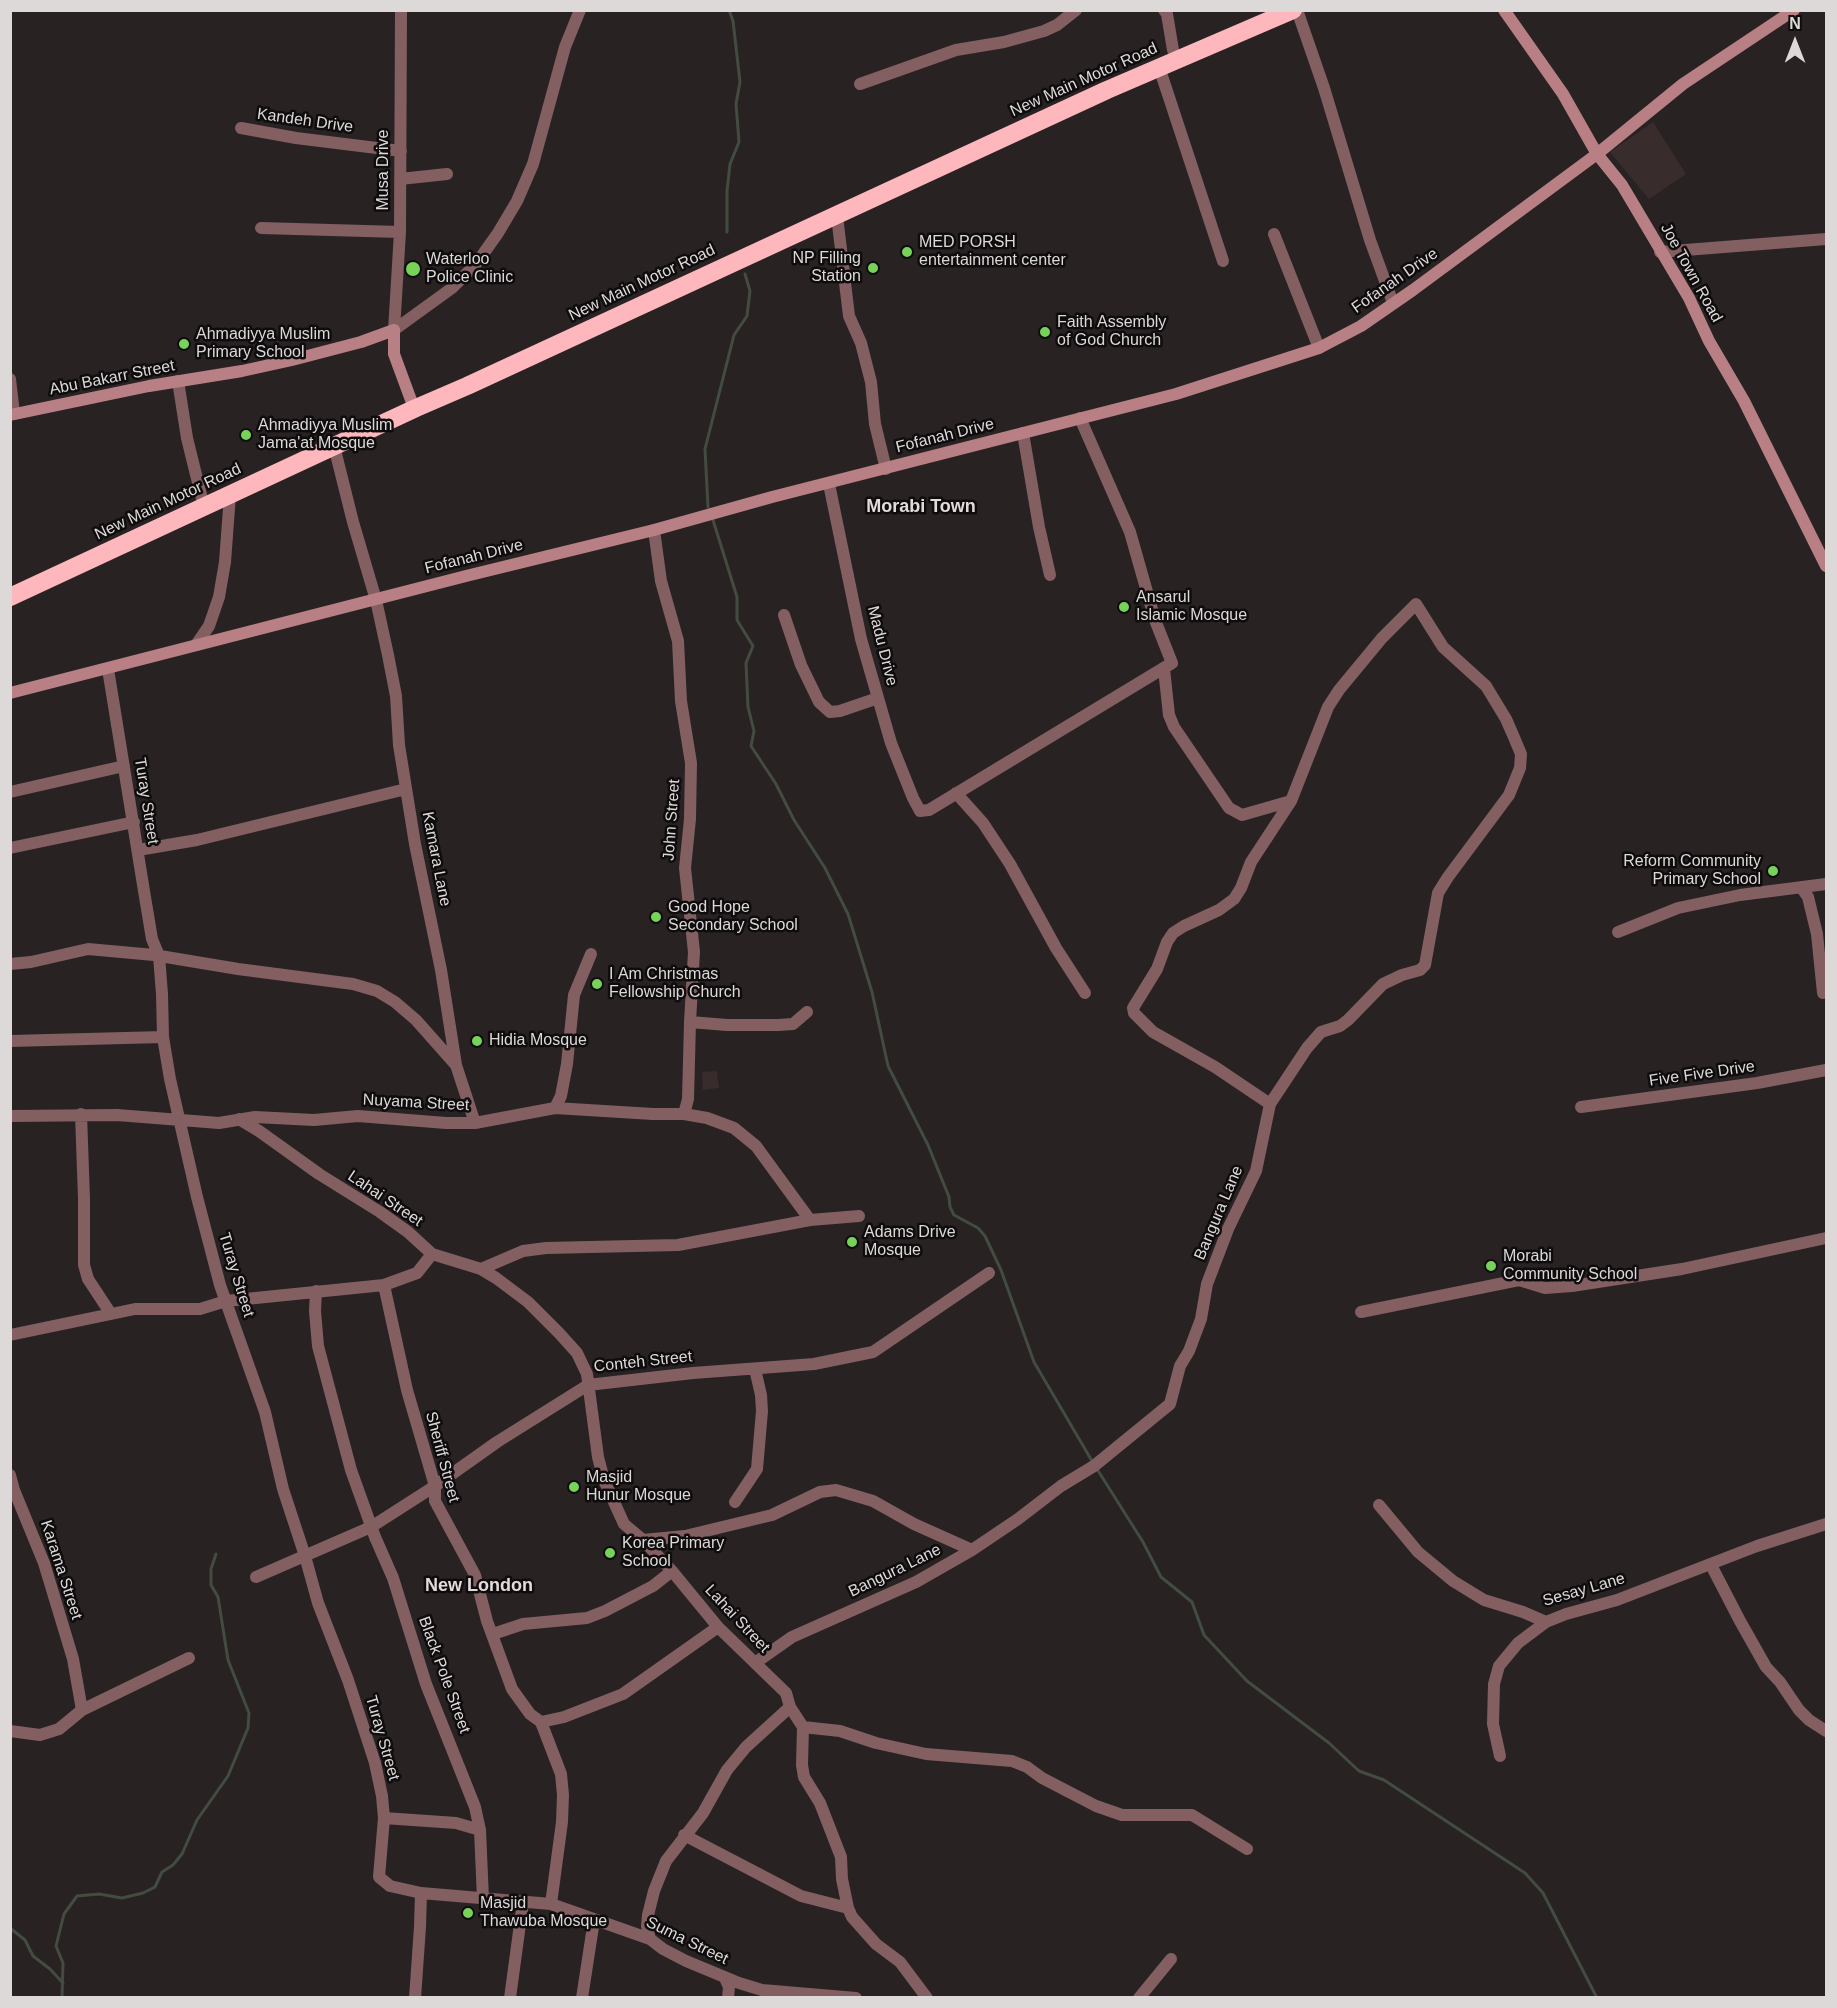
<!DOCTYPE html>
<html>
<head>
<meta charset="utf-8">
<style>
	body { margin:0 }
	#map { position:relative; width:1837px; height:2008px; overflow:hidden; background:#292222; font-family:Helvetica,sans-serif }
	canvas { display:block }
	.frame { position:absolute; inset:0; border:12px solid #ddd9d9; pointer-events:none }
	.north { position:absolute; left:1765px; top:12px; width:60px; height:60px; -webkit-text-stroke:4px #0f0c0d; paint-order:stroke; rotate:0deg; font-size:16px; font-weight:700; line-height:24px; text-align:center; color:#ddd9d9 }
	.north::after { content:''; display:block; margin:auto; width:21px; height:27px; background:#ddd9d9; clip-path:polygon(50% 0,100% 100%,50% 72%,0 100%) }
</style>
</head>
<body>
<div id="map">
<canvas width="1837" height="2008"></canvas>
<div class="frame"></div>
<div class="north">N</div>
</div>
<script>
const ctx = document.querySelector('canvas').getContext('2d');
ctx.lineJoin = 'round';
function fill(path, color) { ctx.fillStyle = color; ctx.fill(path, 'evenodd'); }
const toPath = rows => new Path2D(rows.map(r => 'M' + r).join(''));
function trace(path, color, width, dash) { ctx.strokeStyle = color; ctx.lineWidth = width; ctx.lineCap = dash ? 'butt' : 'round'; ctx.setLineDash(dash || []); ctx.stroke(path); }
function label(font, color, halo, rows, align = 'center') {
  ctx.font = font + ' Helvetica,sans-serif'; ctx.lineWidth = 5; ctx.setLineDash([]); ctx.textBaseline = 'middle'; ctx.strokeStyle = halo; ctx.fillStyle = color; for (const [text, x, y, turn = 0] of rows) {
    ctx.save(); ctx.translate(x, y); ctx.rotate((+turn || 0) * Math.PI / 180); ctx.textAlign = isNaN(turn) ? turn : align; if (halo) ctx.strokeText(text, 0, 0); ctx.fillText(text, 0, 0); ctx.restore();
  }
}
const built = toPath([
	[1653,122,1686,174,1649,199,1610,152],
	[717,1071,719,1088,703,1090,702,1072]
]);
const stream = toPath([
	[727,232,727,191,730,164,739,142,736,104,740,82,733,21,729,10],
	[708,507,705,449,734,335,747,316,750,291,745,274],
	[713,520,737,597,737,620,753,646,746,663,748,707,754,731,751,746,776,784,794,820,825,868,848,914,872,992,888,1066,928,1145,949,1197,950,1207,954,1215,978,1228,985,1236,1001,1270,1034,1362,1092,1461],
	[1097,1469,1143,1542,1161,1577,1192,1602,1204,1635,1247,1681,1329,1743,1359,1771,1384,1780,1525,1873,1543,1893,1597,1998],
	[10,1928,25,1940,33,1956,50,1969,63,1983],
	[62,1998,63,1963,56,1946,64,1914,77,1896,99,1894,122,1898,143,1893,155,1887,162,1872,173,1865,182,1854,197,1820,228,1776,248,1728,249,1713,228,1660,218,1597,211,1585,211,1569,216,1554]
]);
const street = toPath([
	[1164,10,1167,14,1173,50],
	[1297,10,1324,88,1370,240,1393,303],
	[1159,67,1223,261],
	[860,84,956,50,1004,42,1044,31,1057,25,1076,10],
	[241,128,296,138,401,151],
	[400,179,447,174],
	[837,216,849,316,861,343,871,382,875,424,886,469],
	[261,228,400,232],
	[1274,234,1319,348],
	[1660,252,1826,239],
	[394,330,452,288,476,264,498,233,517,201,533,164,565,47,580,10],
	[394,330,400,232,401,10],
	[10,379,14,414],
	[178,381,187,438,202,499],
	[1023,433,1039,527,1050,575],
	[334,446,353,522,376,600,388,655,396,696,399,745,415,844,441,970,456,1065,475,1123],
	[829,484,861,639,891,743,913,798,920,811,929,810,1172,663,1155,620,1130,532,1080,418],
	[654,530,661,581,678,641,681,701,691,763,690,819,685,868,694,952,690,1022,688,1099,684,1114],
	[784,615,801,665,819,702,830,712,840,711,878,698],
	[196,645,209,626,219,597,225,562,230,495],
	[108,669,144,891,152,939,159,956,162,994,163,1037,170,1079,197,1197,220,1285,265,1412,283,1489,305,1556,318,1603,348,1680,375,1763,382,1796,384,1818,379,1877,390,1886,421,1893,551,1904,650,1939,663,1949,686,1961,739,1983,762,1990,856,1998],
	[1164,669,1169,715,1174,727,1229,808,1242,815,1291,801],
	[10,792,124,766],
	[956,793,983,823,1010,864,1056,948,1085,993],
	[10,848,134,822],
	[138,850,197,840,406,789],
	[1801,887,1808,897,1817,934,1823,993],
	[1618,932,1678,908,1740,895,1826,884],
	[10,964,31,962,88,949,154,955,238,969,353,984,377,991,395,1002,416,1020,455,1064],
	[690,1022,727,1025,778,1025,793,1024,807,1012],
	[10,1041,163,1037],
	[1581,1107,1757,1083,1826,1070],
	[555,1108,561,1096,567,1064,574,995,591,954],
	[81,1114,84,1199,84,1265,88,1279,111,1314],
	[10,1116,117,1115,219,1123,255,1117,314,1120,358,1116,446,1123,475,1123,555,1108,653,1114,684,1114,707,1118,734,1128,756,1146,810,1220],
	[239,1119,259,1131,319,1174,380,1212,408,1232,432,1254,481,1269,496,1278,528,1302,559,1333,577,1353,587,1374,598,1457,604,1480,624,1524,643,1540,672,1571,718,1627,786,1693,790,1707,746,1747,727,1770,703,1813,666,1861,654,1891,648,1915,647,1926,650,1939],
	[481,1269,523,1251,546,1248,678,1245,810,1220,859,1216],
	[384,1285,407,1390,435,1486,435,1501,475,1575,487,1621,512,1689,530,1714,541,1722],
	[316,1291,315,1311,318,1346,351,1470,375,1537,393,1578,426,1684,475,1807,480,1830,483,1899],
	[1361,1312,1519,1280,1545,1288,1572,1286,1682,1269,1826,1238],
	[10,1335,135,1309,200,1309,226,1301,384,1285,417,1273,432,1254],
	[10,1475,14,1490,44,1563,73,1659,82,1710],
	[735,1502,757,1469,762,1411,761,1395,755,1369],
	[1379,1505,1418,1552,1453,1581,1484,1600,1523,1612,1546,1622,1566,1614,1617,1600,1757,1546,1826,1524],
	[643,1540,685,1536,772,1515,820,1492,836,1490,873,1501,914,1524,972,1550],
	[1711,1565,1740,1621,1766,1667,1780,1682,1799,1710,1809,1720,1826,1731],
	[256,1577,371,1527,435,1486,497,1442,588,1385,693,1373,814,1364,873,1352,989,1273],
	[493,1634,523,1624,587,1618,605,1611,653,1586,672,1571],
	[755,1663,792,1637,916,1582,972,1550,1018,1519,1061,1486,1094,1466,1170,1404,1180,1366,1189,1351,1201,1319,1207,1284,1228,1229,1256,1171,1270,1104,1307,1048,1321,1032,1340,1026,1348,1020,1383,984,1402,975,1420,970,1425,965,1438,893,1448,877,1509,795,1520,768,1521,754,1513,735,1506,719,1486,686,1443,647,1416,604,1382,638,1339,690,1328,707,1291,801,1251,862,1241,888,1234,899,1219,910,1184,926,1173,933,1167,942,1157,969,1133,1008,1134,1013,1153,1032,1215,1067,1270,1104],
	[790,1707,803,1727,802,1765,804,1777,820,1803,841,1857,842,1879,848,1908,852,1917,876,1944,900,1962,927,1998],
	[541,1722,564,1717,623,1694,718,1627],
	[541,1722,561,1774,563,1795,562,1822,551,1904],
	[803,1727,840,1731,876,1743,926,1754,1012,1761,1027,1767,1042,1778,1096,1806,1122,1815,1192,1815,1247,1849],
	[10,1731,40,1735,59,1729,82,1710,189,1658],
	[1500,1756,1493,1724,1494,1684,1499,1666,1518,1643,1546,1622],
	[384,1818,456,1823,480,1830],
	[684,1835,801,1896,848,1908],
	[725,1978,729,1987,728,1998],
	[415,1998,420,1927,421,1893],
	[510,1998,523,1902],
	[582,1998,594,1920],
	[1139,1998,1171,1959]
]);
const secondary = toPath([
	[1504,10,1563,94,1597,154,1622,185,1689,298,1709,341,1744,401,1826,566],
	[10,415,149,386,242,371,292,360,361,342,394,330,394,354,411,400],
	[10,693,466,576,654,530,772,497,1176,394,1319,348,1361,326,1413,290,1597,154,1683,84,1794,10]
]);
const highway = toPath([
	[10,597,416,408,467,386,1107,90,1293,10]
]);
const markers = [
	[907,252,6,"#77d259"],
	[873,268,6,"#77d259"],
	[413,269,8,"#77d259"],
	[1045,332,6,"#77d259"],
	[184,344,6,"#77d259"],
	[246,435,6,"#77d259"],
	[1124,607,6,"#77d259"],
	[1773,871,6,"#77d259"],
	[656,917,6,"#77d259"],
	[597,984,6,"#77d259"],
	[477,1041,6,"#77d259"],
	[852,1242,6,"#77d259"],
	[1491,1266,6,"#77d259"],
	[574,1487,6,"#77d259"],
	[610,1553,6,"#77d259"],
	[468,1913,6,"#77d259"]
];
const streetNames = [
	["New Main Motor Road",1084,80,-24],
	["Kandeh Drive",305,121,8],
	["Musa Drive",384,170,-90],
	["Joe Town Road",1691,273,61],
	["Fofanah Drive",1395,281,-35],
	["New Main Motor Road",642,283,-25],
	["Abu Bakarr Street",112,378,-11],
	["Fofanah Drive",945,436,-14],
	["New Main Motor Road",168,502,-25],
	["Fofanah Drive",474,557,-14],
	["Madu Drive",882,646,76],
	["Turay Street",146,801,81],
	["John Street",672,820,-86],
	["Kamara Lane",436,859,79],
	["Five Five Drive",1702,1074,-8],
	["Nuyama Street",416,1103,3],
	["Lahai Street",385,1199,34],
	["Bangura Lane",1219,1213,-67],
	["Turay Street",236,1275,73],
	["Conteh Street",643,1362,-6],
	["Sheriff Street",442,1457,75],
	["Karama Street",61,1570,72],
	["Bangura Lane",895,1571,-26],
	["Sesay Lane",1584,1590,-16],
	["Lahai Street",737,1619,47],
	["Black Pole Street",444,1675,70],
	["Turay Street",382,1738,74],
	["Suma Street",687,1941,26]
];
const poiNames = [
	["MED PORSH",919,243],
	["entertainment center",919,261],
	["NP Filling",861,259,"right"],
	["Station",861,277,"right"],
	["Waterloo",426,260],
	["Police Clinic",426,278],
	["Faith Assembly",1057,323],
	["of God Church",1057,341],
	["Ahmadiyya Muslim",196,335],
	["Primary School",196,353],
	["Ahmadiyya Muslim",258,426],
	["Jama'at Mosque",258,444],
	["Ansarul",1136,598],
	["Islamic Mosque",1136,616],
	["Reform Community",1761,862,"right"],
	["Primary School",1761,880,"right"],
	["Good Hope",668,908],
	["Secondary School",668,926],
	["I Am Christmas",609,975],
	["Fellowship Church",609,993],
	["Hidia Mosque",489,1041],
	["Adams Drive",864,1233],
	["Mosque",864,1251],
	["Morabi",1503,1257],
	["Community School",1503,1275],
	["Masjid",586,1478],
	["Hunur Mosque",586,1496],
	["Korea Primary",622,1544],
	["School",622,1562],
	["Masjid",480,1904],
	["Thawuba Mosque",480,1922]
];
const neighbourhoodNames = [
	["Morabi Town",921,507],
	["New London",479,1586]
];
fill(built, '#392c2d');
trace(stream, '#424c41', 3);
trace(street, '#835f62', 12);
trace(secondary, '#b88085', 12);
trace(highway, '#fdb7bd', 18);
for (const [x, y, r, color] of markers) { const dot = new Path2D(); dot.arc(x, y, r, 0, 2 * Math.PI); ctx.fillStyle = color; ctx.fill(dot); trace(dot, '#0f0c0d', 2); }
label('16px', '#ddd9d9', '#0f0c0d', streetNames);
label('16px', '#ddd9d9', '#0f0c0d', poiNames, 'left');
label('bold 18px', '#e3dada', '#0f0c0d', neighbourhoodNames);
</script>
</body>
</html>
